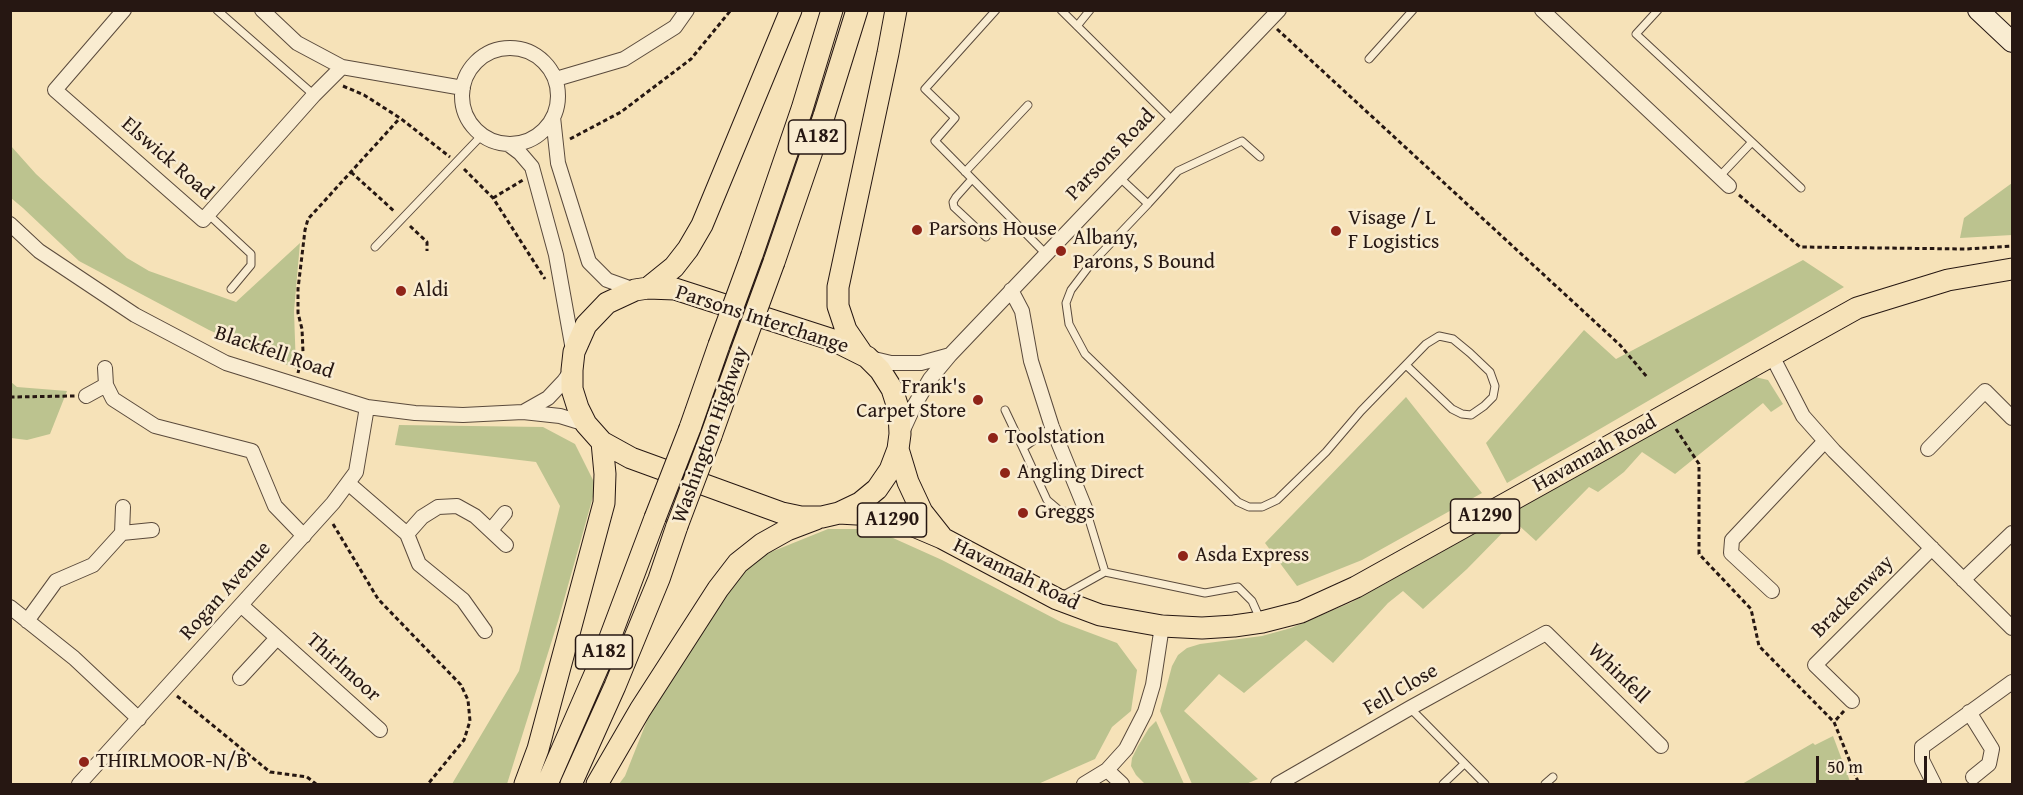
<!DOCTYPE html>
<html>
<head>
<meta charset="utf-8">
<style>
	body { margin:0 }
	#map { position:relative; width:2023px; height:795px; overflow:hidden; background:#f6e2b8; font-family:"Gentium Book Plus",serif }
	canvas { display:block }
	.frame { position:absolute; inset:0; border:12px solid #261712; pointer-events:none }
	.scale { position:absolute; left:1816px; top:756px; width:111px; height:27px; box-sizing:border-box; border:3px solid #261712; border-top:0; padding-left:8px; font-size:18px; line-height:21px; white-space:nowrap; color:#261712; -webkit-text-stroke:4px #f9ecd1; paint-order:stroke }
</style>
</head>
<body>
<div id="map">
<canvas width="2023" height="795"></canvas>
<div class="frame"></div>
<div class="scale">50 m</div>
</div>
<script>
const ctx = document.querySelector('canvas').getContext('2d');
ctx.lineJoin = 'round';
function fill(path, color) { ctx.fillStyle = color; ctx.fill(path, 'evenodd'); }
const toPath = rows => new Path2D(rows.map(r => 'M' + r).join(''));
function trace(path, color, width, dash) { ctx.strokeStyle = color; ctx.lineWidth = width; ctx.lineCap = dash ? 'butt' : 'round'; ctx.setLineDash(dash || []); ctx.stroke(path); }
function label(font, color, halo, rows, align = 'center') {
  ctx.font = font + ' "Gentium Book Plus",serif'; ctx.lineWidth = 5; ctx.setLineDash([]); ctx.textBaseline = 'middle'; ctx.strokeStyle = halo; ctx.fillStyle = color; for (const [text, x, y, turn = 0] of rows) {
    ctx.save(); ctx.translate(x, y); ctx.rotate((+turn || 0) * Math.PI / 180); ctx.textAlign = isNaN(turn) ? turn : align; if (halo) ctx.strokeText(text, 0, 0); ctx.fillText(text, 0, 0); ctx.restore();
  }
}
const green = toPath([
	[11,146,36,174,127,258,149,271,236,302,300,243,294,311,296,369,209,330,79,261,23,208,11,198],
	[2012,183,2012,235,1960,238,1964,218],
	[1803,260,1844,287,1507,483,1486,443,1584,330,1616,359],
	[1755,377,1768,380,1783,404,1771,412,1763,403,1675,474,1642,452,1624,472,1598,492,1589,487,1536,541,1514,521,1467,569,1423,609,1403,591,1388,603,1333,663,1306,640,1244,693,1219,674,1184,711,1258,779,1246,784,1192,784,1160,711,1172,666,1178,655,1187,648,1200,644,1262,636,1291,628,1352,602],
	[11,382,17,387,67,391,50,434,27,440,11,438],
	[1406,397,1482,493,1362,560,1297,586,1265,543],
	[399,425,543,427,575,444,596,486,558,621,507,784,452,784,519,671,560,506,536,462,395,445],
	[828,529,873,529,942,560,1061,622,1117,643,1137,670,1131,711,1112,727,1095,759,1038,784,619,784,625,776,652,708,731,586,761,556],
	[1156,721,1184,784,1145,784,1136,775,1131,766,1132,758,1138,746,1149,728],
	[1833,736,1851,784,1742,784,1813,743,1815,745]
]);
const path = toPath([
	[1277,29,1620,345,1647,377],
	[343,86,364,95,400,118,450,157],
	[570,139,621,112,691,59,731,10],
	[464,169,493,198,545,279],
	[351,172,394,211],
	[1739,195,1800,247,1966,249,2012,246],
	[493,198,523,180],
	[410,226,427,242,427,251],
	[298,373,303,352,302,329,298,313,298,289,305,230,308,219,400,118],
	[10,397,75,396],
	[1676,429,1699,464,1699,554,1751,609,1759,646,1834,722],
	[333,524,378,599,461,685,468,700,470,721,464,740,428,784],
	[177,696,270,772,307,777,316,784],
	[1844,711,1834,722,1859,784]
]);
const lane = toPath([
	[217,10,314,95],
	[996,10,925,89,955,118,935,141,1045,253],
	[1061,10,1173,121],
	[1658,10,1636,34,1752,142,1719,177],
	[1077,26,1090,10],
	[1369,59,1413,10],
	[1752,142,1801,188],
	[965,172,1028,105],
	[1119,177,1148,204,1090,265,1071,290,1066,303,1069,324,1085,354,1238,502,1249,507,1262,507,1277,500,1326,452,1361,411,1426,344,1439,336,1453,339,1470,353,1490,372,1495,386,1493,397,1484,406,1471,415,1462,414,1452,409,1406,365],
	[972,179,956,197,953,202,954,207,986,237],
	[1148,204,1178,171,1242,141,1260,157],
	[208,214,251,254,251,265,231,289],
	[375,247,483,134],
	[1005,410,1023,448],
	[1052,427,1023,448,1047,500,1060,511,1087,513,1105,572],
	[1062,596,1105,572,1205,593,1238,587,1252,601,1260,619],
	[1410,708,1485,784],
	[1443,784,1464,764],
	[1545,784,1553,777]
]);
const street = toPath([
	[124,10,55,90,203,220,314,95,342,67],
	[262,10,297,43,342,67,463,88],
	[1542,10,1729,186],
	'462 96a48 48 0 1 1 96 0a48 48 0 1 1-96 0Z',
	[556,79,624,59,675,27,687,10],
	[553,117,558,163,589,262,607,280,635,290],
	[508,144,520,153,532,167,556,255,573,350],
	[10,224,39,251,135,315,226,363,367,407,415,413,463,415,523,412,560,416,586,424],
	[1011,290,1022,311,1031,361,1052,427,1087,513],
	[1772,356,1803,416,1834,451,2012,628],
	[870,358,891,363,921,363,950,355],
	[105,368,106,385,113,399,155,426,252,451,275,506,304,536],
	[86,396,106,385],
	[525,411,548,398,564,381,571,371],
	[903,430,914,406,930,379,950,355,1279,10],
	[1928,449,1985,391,2012,418],
	[348,483,407,534,419,564,463,600,485,631],
	[491,530,505,513],
	[122,533,152,530],
	[407,534,422,517,438,507,457,506,475,516,506,545],
	[1963,580,2012,533],
	[1772,591,1731,553,1732,540,1825,441],
	[242,606,380,730],
	[10,607,74,658,139,719],
	[27,621,56,581,93,565,122,533,123,507],
	[240,678,277,638],
	[1852,701,1815,665,1932,548],
	[1969,712,1992,749,1989,764,1973,777],
	[1107,770,1122,784],
	[79,784,333,503,356,472,367,407],
	[1084,784,1107,770,1126,749,1145,712,1153,685,1162,626],
	[1278,784,1410,708,1546,633,1661,746],
	[1934,784,1922,760,1922,747,2012,682]
]);
const secondary = toPath([
	[1978,10,2012,42]
]);
const primary = toPath([
	[752,255,802,109,832,10],
	[774,262,824,116,857,10],
	[648,288,675,289,833,340,867,357,880,370,892,389,899,411,900,434,898,449,890,470,877,489,860,503,839,513,822,517,801,517,782,513,631,458,602,442,586,424,578,408,572,389,572,370,574,352,586,325,607,303,635,290,648,288],
	[648,288,674,267,688,249,702,225,791,10],
	[861,352,846,330,838,306,838,287,888,53,896,10],
	[690,428,719,345],
	[711,436,741,352],
	[898,449,908,482,922,512,941,536],
	[839,513,874,515,909,524,942,538,1057,599,1100,615,1162,626,1202,628,1234,626,1262,622,1301,612,1356,587,1857,308,1948,280,2012,269],
	[525,784,538,749,604,503,605,474,602,442],
	[547,784,605,651,655,518],
	[571,784,615,686,659,579,677,526],
	[597,784,640,710,718,589,738,563,762,544,787,530,816,519]
]);
const primaryBridge = toPath([
	[719,345,752,255],
	[741,352,774,262],
	[655,518,690,428],
	[677,526,711,436]
]);
const markers = [
	[917,230,6,"#8f2418"],
	[1336,231,6,"#8f2418"],
	[1061,251,6,"#8f2418"],
	[401,291,6,"#8f2418"],
	[978,400,6,"#8f2418"],
	[993,438,6,"#8f2418"],
	[1005,473,6,"#8f2418"],
	[1023,513,6,"#8f2418"],
	[1183,556,6,"#8f2418"],
	[84,762,6,"#8f2418"]
];
const shields = [
	[817,137,57],
	[1485,516,69],
	[892,520,69],
	[604,652,57]
];
const shieldNames = [
	["A182",817,137],
	["A1290",1485,516],
	["A1290",892,520],
	["A182",604,652]
];
const streetNames = [
	["Parsons Road",1111,155,-46],
	["Elswick Road",167,159,41],
	["Parsons Interchange",762,320,18],
	["Blackfell Road",274,353,19],
	["Washington Highway",711,435,-70],
	["Havannah Road",1595,454,-29],
	["Havannah Road",1016,575,26],
	["Rogan Avenue",226,591,-48],
	["Brackenway",1853,597,-45],
	["Thirlmoor",343,668,42],
	["Whinfell",1618,674,44],
	["Fell Close",1401,690,-30]
];
const poiNames = [
	["Visage / L",1348,219],
	["F Logistics",1348,243],
	["Parsons House",929,230],
	["Albany,",1073,239],
	["Parons, S Bound",1073,263],
	["Aldi",413,291],
	["Frank's",966,388,"right"],
	["Carpet Store",966,412,"right"],
	["Toolstation",1005,438],
	["Angling Direct",1017,473],
	["Greggs",1035,513],
	["Asda Express",1195,556],
	["THIRLMOOR-N/B",96,762]
];
fill(green, '#bcc38f');
trace(lane, '#5a4a3c', 9);
trace(street, '#5a4a3c', 16);
trace(secondary, '#261712', 22);
trace(primary, '#261712', 23);
trace(path, '#261712', 3, [4.5, 3]);
trace(lane, '#f9ecd1', 7);
trace(street, '#f9ecd1', 14);
trace(secondary, '#f9ecd1', 20);
trace(primary, '#f6e2b8', 21);
trace(primaryBridge, '#261712', 23, []);
trace(primaryBridge, '#f6e2b8', 21);
for (const [x, y, r, color] of markers) { const dot = new Path2D(); dot.arc(x, y, r, 0, 2 * Math.PI); ctx.fillStyle = color; ctx.fill(dot); trace(dot, '#f9ecd1', 2); }
for (const [x, y, w] of shields) { const box = new Path2D(); box.roundRect(x - w / 2, y - 17, w, 34, 4.5); ctx.fillStyle = '#f9ecd1'; ctx.fill(box); trace(box, '#261712', 1.5); }
label('bold 20px', '#261712', null, shieldNames);
label('21px', '#261712', '#f9ecd1', streetNames);
label('21px', '#261712', '#f9ecd1', poiNames, 'left');
</script>
</body>
</html>
